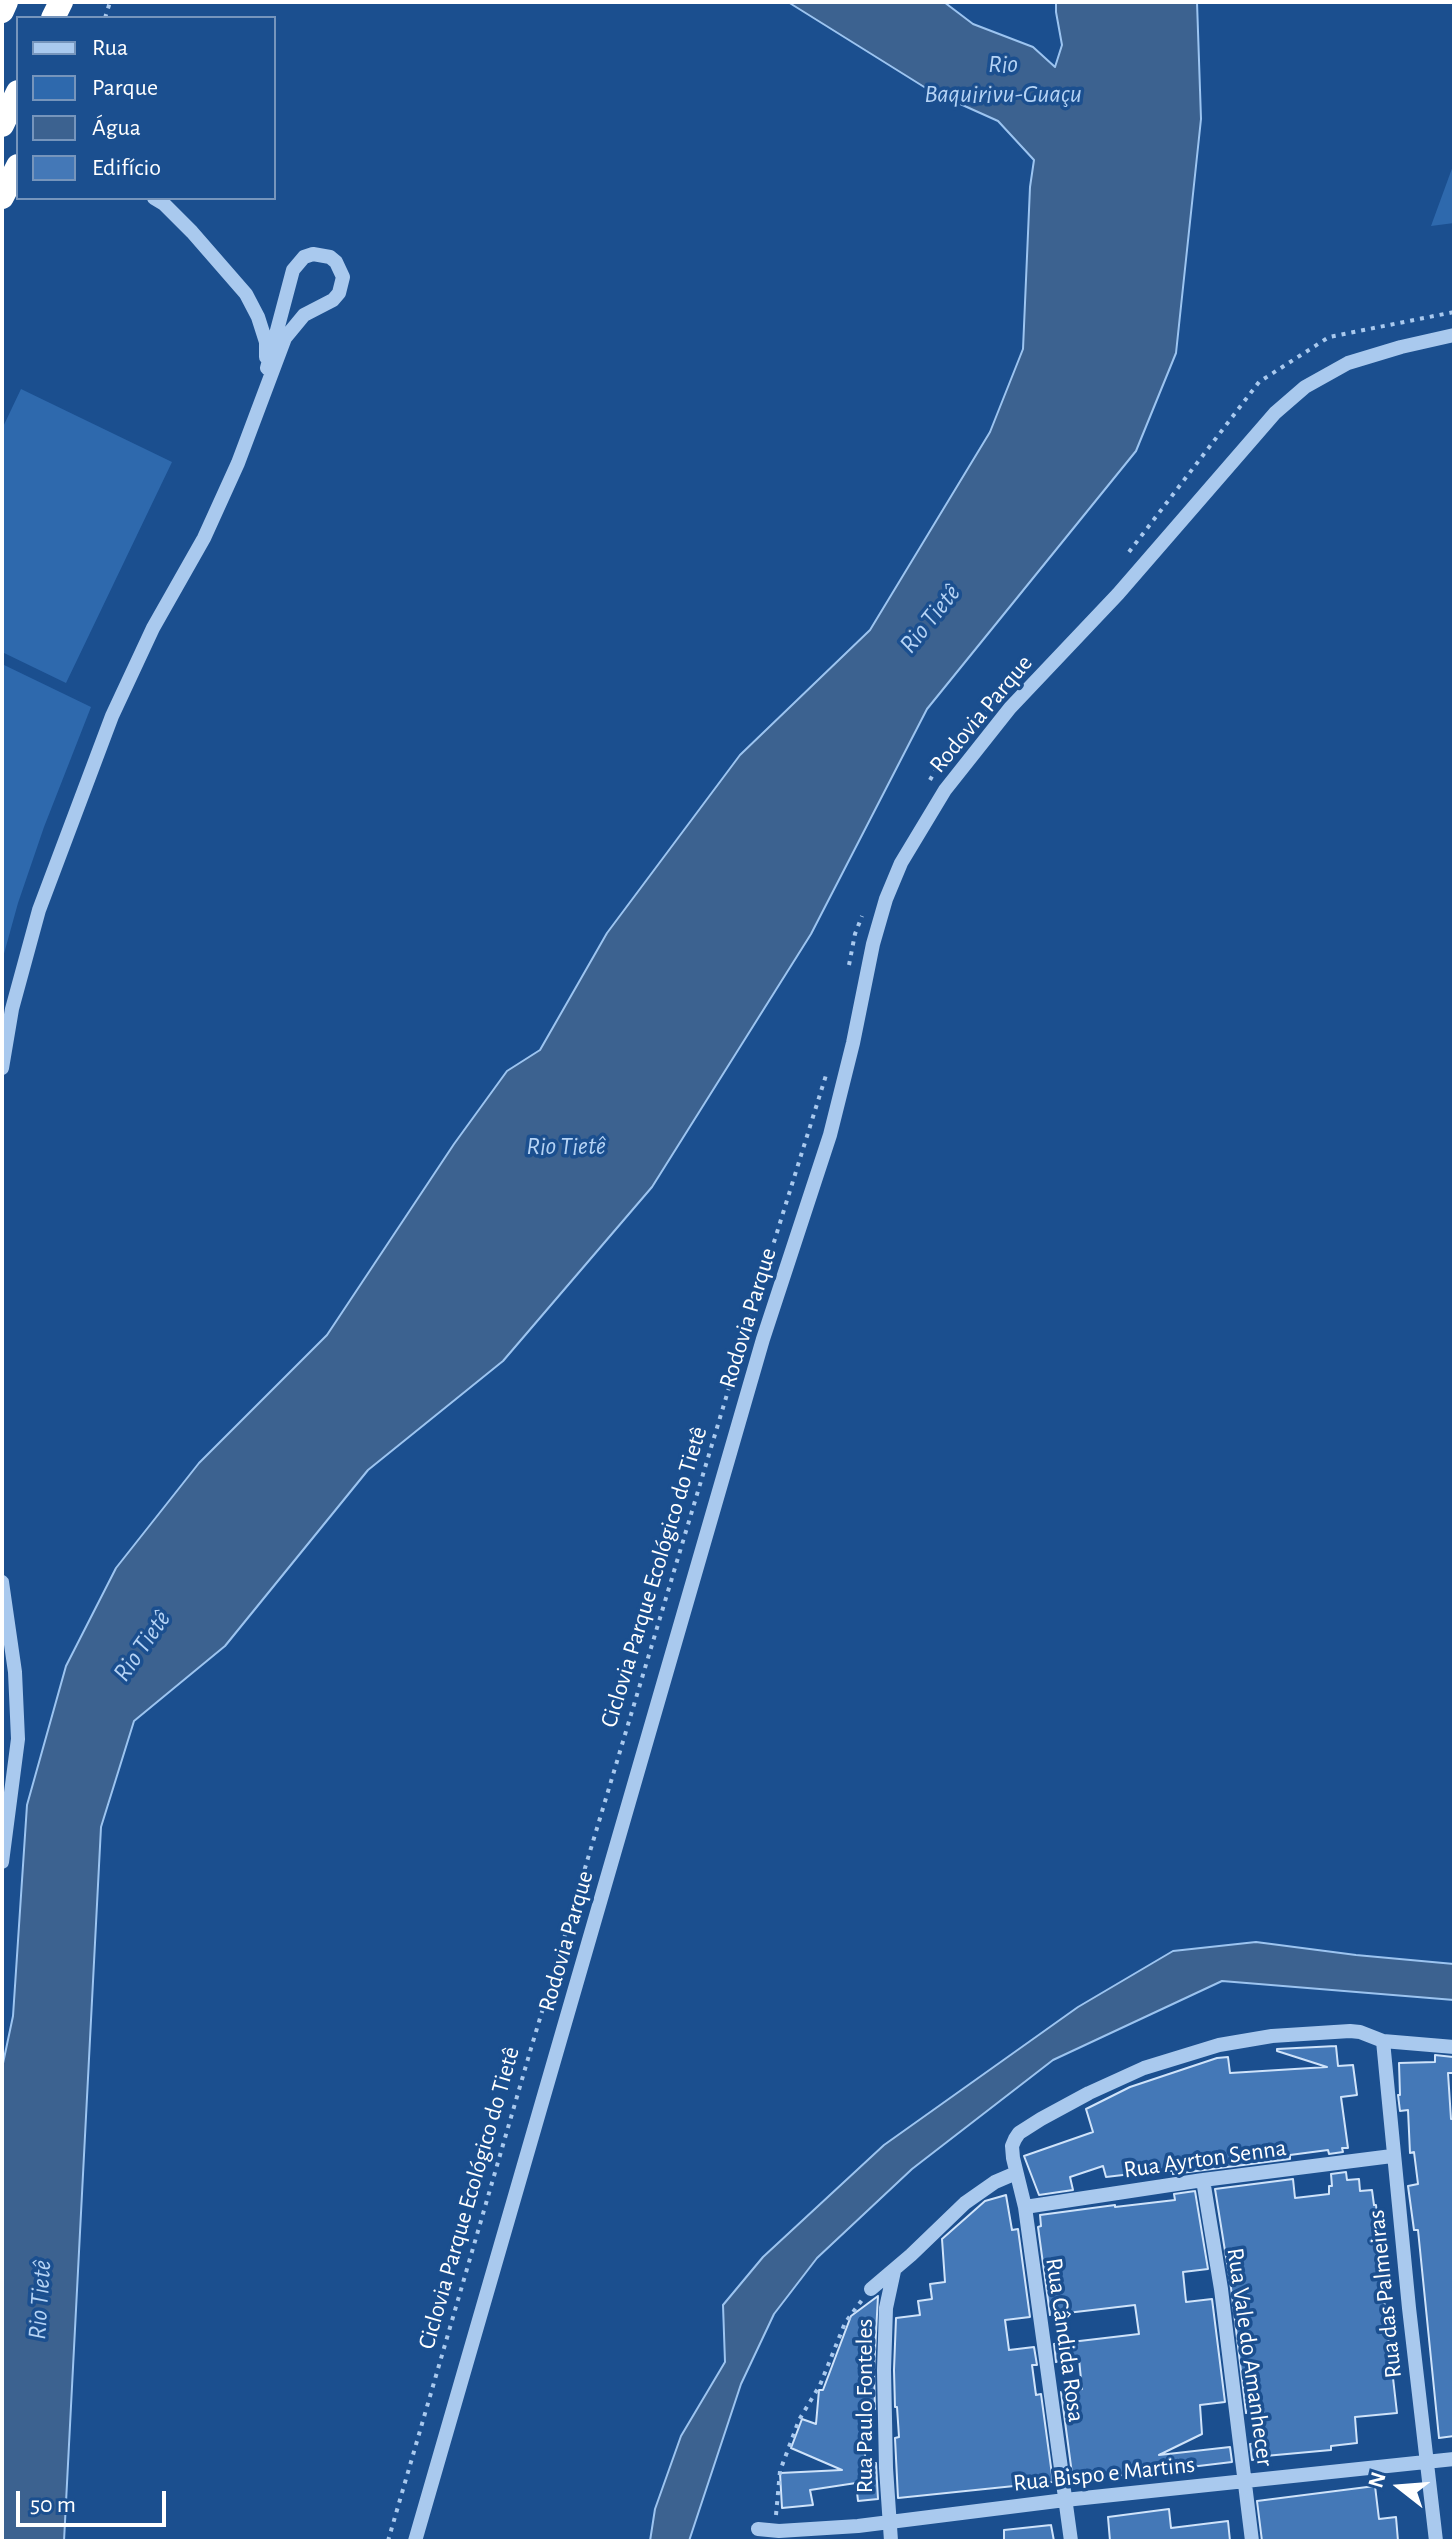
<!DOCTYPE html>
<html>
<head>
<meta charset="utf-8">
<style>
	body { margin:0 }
	#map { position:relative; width:1456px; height:2543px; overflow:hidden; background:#1b4f8f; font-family:"Alegreya Sans",sans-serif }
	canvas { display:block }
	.frame { position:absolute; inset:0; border:4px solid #fff; pointer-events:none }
	.legend { position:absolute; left:16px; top:16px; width:260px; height:184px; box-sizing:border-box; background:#1b4f8f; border:2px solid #7695bc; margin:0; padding:10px 14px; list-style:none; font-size:24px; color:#fff }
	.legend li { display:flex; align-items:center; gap:16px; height:40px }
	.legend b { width:40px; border:2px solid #7695bc }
	.north { position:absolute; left:1360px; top:2447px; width:80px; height:80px; -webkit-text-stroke:6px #1b4f8f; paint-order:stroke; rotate:287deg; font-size:22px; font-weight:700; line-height:32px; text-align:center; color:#fff }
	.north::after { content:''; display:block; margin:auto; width:28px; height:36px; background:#fff; clip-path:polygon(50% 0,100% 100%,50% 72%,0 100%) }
	.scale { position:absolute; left:16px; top:2491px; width:150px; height:36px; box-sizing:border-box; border:4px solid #fff; border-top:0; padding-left:10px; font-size:24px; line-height:28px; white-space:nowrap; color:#fff; -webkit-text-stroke:6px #1b4f8f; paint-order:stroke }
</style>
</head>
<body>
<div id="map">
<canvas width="1456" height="2543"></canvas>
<div class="frame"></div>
<ul class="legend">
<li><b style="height:10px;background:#a9c9ee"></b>Rua</li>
<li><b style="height:22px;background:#2e69ad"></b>Parque</li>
<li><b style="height:22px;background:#3c6290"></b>Água</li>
<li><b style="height:22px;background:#4478b7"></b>Edifício</li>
</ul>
<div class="north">N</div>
<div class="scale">50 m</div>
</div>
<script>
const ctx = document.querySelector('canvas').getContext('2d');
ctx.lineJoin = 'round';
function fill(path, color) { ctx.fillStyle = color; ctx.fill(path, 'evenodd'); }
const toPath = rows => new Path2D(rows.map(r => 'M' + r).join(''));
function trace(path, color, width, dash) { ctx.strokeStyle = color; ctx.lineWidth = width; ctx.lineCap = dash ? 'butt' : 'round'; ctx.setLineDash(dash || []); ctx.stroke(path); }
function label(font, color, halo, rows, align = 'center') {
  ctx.font = font + ' "Alegreya Sans",sans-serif'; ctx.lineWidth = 7; ctx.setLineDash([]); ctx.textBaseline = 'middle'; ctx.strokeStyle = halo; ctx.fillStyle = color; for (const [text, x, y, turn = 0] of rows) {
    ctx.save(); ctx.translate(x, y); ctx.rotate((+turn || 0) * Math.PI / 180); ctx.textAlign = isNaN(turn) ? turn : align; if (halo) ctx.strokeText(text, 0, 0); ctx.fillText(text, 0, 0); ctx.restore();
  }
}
const green = toPath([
	[1454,163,1454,223,1431,226],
	[21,389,172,462,66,683,2,652,2,429],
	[2,664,91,707,44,827,18,903,2,961]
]);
const water = toPath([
	[788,2,944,2,973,24,1033,47,1055,67,1062,45,1056,12,1056,2,1197,2,1201,119,1176,353,1136,451,927,709,811,934,652,1187,503,1361,368,1470,225,1646,134,1721,101,1827,64,2541,2,2541,2,2068,13,2016,27,1805,66,1666,116,1568,199,1463,327,1335,454,1144,507,1071,540,1050,607,933,740,755,870,630,990,432,1023,349,1030,187,1034,160,998,121,929,90,788,2],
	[1256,1942,1356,1955,1454,1964,1454,2000,1222,1981,1053,2060,912,2169,817,2258,774,2314,741,2384,689,2541,650,2541,655,2509,681,2436,725,2362,723,2305,763,2257,884,2145,1078,2007,1173,1951,1256,1942]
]);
const building = toPath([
	[1336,2046,1338,2066,1353,2065,1357,2095,1341,2097,1348,2148,1342,2148,1343,2152,1329,2154,1328,2150,1290,2155,1290,2159,1173,2174,1173,2171,1157,2171,1106,2177,1103,2166,1070,2177,1073,2190,1039,2195,1024,2156,1093,2132,1086,2109,1130,2087,1217,2058,1228,2057,1230,2073,1327,2067,1277,2051,1277,2049,1336,2046],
	[1435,2055,1453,2057,1453,2073,1448,2073,1451,2119,1454,2119,1454,2436,1439,2438,1418,2230,1414,2230,1408,2186,1418,2184,1414,2152,1410,2153,1408,2110,1400,2111,1398,2095,1400,2095,1399,2063,1435,2062,1435,2055],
	[1346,2172,1347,2180,1359,2179,1360,2191,1372,2190,1374,2205,1376,2205,1382,2264,1380,2264,1397,2413,1355,2417,1357,2443,1331,2446,1331,2450,1265,2456,1263,2405,1246,2413,1231,2288,1215,2189,1293,2179,1295,2198,1329,2194,1329,2186,1332,2186,1331,2174,1346,2172],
	[1195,2191,1208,2269,1183,2272,1186,2302,1212,2299,1225,2402,1200,2405,1202,2434,1159,2455,1230,2447,1232,2462,1073,2481,1061,2392,1082,2389,1079,2359,1056,2362,1054,2344,1139,2334,1135,2305,1050,2315,1038,2227,1041,2226,1040,2215,1115,2205,1115,2207,1175,2200,1174,2194,1195,2191],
	[1006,2195,1012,2230,1018,2229,1030,2317,1005,2320,1009,2350,1034,2347,1037,2365,1032,2365,1036,2395,1041,2394,1053,2482,898,2498,895,2438,899,2437,897,2407,895,2407,894,2370,896,2318,920,2315,918,2301,932,2299,930,2284,945,2282,942,2239,985,2201,1006,2195],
	[878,2296,874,2370,875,2409,860,2410,866,2464,876,2463,878,2499,858,2501,856,2483,810,2490,813,2505,782,2508,780,2473,842,2470,791,2448,802,2419,816,2424,819,2390,823,2390,851,2316,878,2296],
	[1259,2443,1260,2459,1252,2460,1250,2444,1259,2443],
	[1375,2486,1379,2519,1396,2517,1398,2541,1262,2541,1257,2501,1375,2486],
	[1169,2509,1171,2528,1228,2521,1230,2541,1110,2541,1108,2517,1169,2509],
	[1051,2525,1054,2541,1004,2541,1004,2530,1051,2525]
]);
const path = toPath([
	[105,18,110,2],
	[1129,552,1259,382,1329,337,1454,312],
	[930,780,950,744,986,709],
	[849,965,855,934,862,916],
	[750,1319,827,1072],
	[776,2515,780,2471,799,2420,820,2385,845,2323,862,2300],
	[388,2541,532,2045,731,1381]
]);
const minor = toPath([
	[154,198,164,204,192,232,246,294,258,317,266,342,266,357],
	[2,1068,12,1009,39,910,112,716,153,628,204,538,238,463,285,338,304,315,333,300,339,293,343,277,336,262,330,257,313,254,304,257,293,270,267,368],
	[2,1582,15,1672,18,1739,2,1862],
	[1383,2041,1409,2308,1436,2541],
	[1203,2180,1221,2289,1252,2541],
	[1025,2207,1203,2180,1392,2156],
	[871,2289,911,2255,965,2203,995,2182,1016,2173],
	[758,2529,779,2531,858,2526,1065,2500,1454,2459],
	[415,2541,763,1339,830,1135,853,1043,873,944,886,899,901,863,945,790,1010,708,1118,594,1275,413,1305,387,1348,363,1401,347,1454,335],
	[891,2541,886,2468,884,2370,886,2308,894,2271],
	[1071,2541,1025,2207,1013,2158,1012,2146,1015,2139,1019,2133,1041,2119,1089,2093,1144,2068,1219,2045,1272,2036,1350,2031,1360,2032,1383,2041,1454,2047]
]);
const highway = toPath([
	[2,11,6,2],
	[53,18,61,2],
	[2,125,18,92],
	[2,197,18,166]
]);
const streetNames = [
	["Rodovia Parque",981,714,-50],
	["Rodovia Parque",748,1318,-73],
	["Ciclovia Parque Ecológico do Tietê",654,1577,-73],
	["Rodovia Parque",566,1941,-74],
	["Rua Ayrton Senna",1205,2159,-8],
	["Ciclovia Parque Ecológico do Tietê",469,2198,-74],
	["Rua das Palmeiras",1385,2294,-96],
	["Rua Cândida Rosa",1065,2340,82],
	["Rua Vale do Amanhecer",1250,2357,82],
	["Rua Paulo Fonteles",865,2406,-90],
	["Rua Bispo e Martins",1104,2474,-6]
];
const waterNames = [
	["Rio",1003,64],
	["Baquirivu-Guaçu",1003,94],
	["Rio Tietê",930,619,-51],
	["Rio Tietê",566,1146],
	["Rio Tietê",142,1646,-55],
	["Rio Tietê",40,2300,-86]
];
fill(green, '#2e69ad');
fill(water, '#3c6290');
trace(water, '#9cc4f0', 2);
fill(building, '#4478b7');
trace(building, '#cfe3fa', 2);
trace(path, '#a9c9ee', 4, [4, 6]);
trace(minor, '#a9c9ee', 14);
trace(highway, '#fff', 24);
label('24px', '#fff', '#1b4f8f', streetNames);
label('italic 26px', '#b5d3f5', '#1b4f8f', waterNames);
</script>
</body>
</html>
